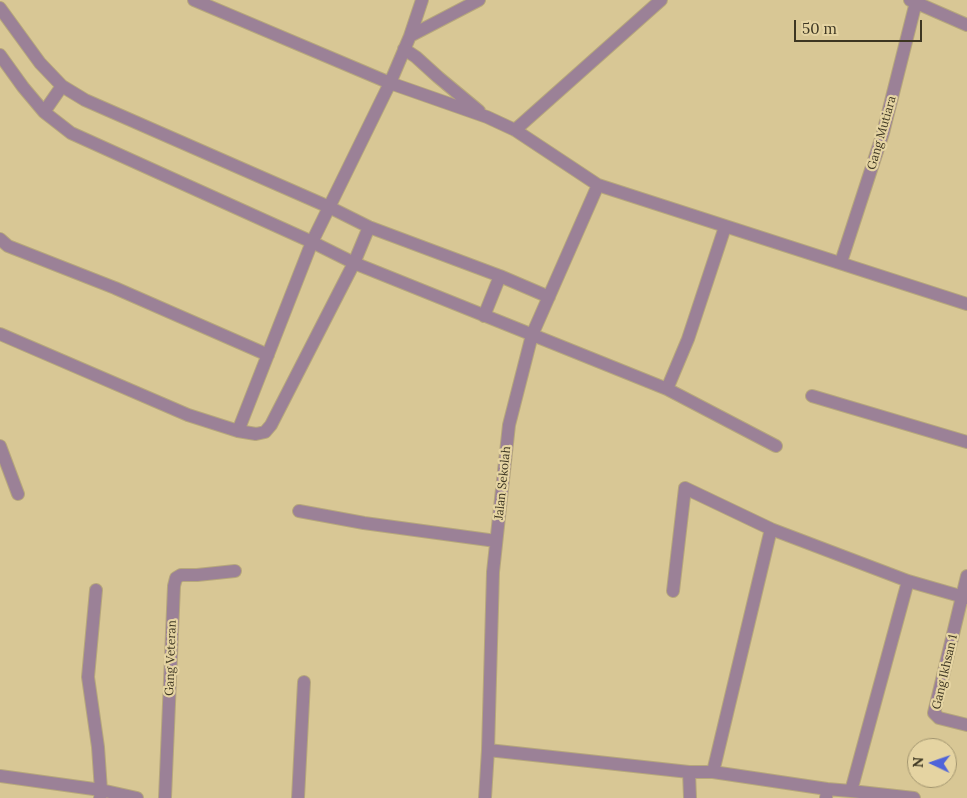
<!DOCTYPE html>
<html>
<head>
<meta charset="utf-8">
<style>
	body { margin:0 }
	#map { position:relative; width:967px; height:798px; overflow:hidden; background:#d8c795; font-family:Lora,serif }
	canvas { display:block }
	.north { position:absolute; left:907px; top:738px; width:50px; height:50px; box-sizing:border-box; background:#e5d4a2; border:1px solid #a2956f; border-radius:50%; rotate:273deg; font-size:14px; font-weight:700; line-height:20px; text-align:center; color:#3d3622 }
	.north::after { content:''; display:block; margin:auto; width:18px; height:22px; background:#4f64d9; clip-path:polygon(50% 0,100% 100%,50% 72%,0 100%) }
	.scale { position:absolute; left:794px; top:20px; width:128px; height:22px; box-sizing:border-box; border:2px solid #3d3622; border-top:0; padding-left:6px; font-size:15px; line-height:18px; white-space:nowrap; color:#3d3622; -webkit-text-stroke:4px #e5d4a2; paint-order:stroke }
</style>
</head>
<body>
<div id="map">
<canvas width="967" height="798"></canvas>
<div class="north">N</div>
<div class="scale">50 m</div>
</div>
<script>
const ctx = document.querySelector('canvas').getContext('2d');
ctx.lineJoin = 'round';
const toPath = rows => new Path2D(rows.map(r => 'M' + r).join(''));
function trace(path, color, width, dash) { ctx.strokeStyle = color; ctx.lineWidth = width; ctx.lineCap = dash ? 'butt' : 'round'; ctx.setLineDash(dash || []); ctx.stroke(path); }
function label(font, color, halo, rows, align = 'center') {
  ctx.font = font + ' Lora,serif'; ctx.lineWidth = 4.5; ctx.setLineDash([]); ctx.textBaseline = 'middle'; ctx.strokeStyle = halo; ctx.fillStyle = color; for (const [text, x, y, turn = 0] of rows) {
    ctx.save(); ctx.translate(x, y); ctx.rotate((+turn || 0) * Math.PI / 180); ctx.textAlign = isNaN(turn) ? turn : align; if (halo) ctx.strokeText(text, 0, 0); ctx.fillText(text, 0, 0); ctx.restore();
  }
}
const minor = toPath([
	[194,0,390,83,487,117,515,130,598,185,967,304],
	[910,0,967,25],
	[0,8,40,63,62,86,85,100,329,207,369,227,500,276,549,297],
	[410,36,479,0],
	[404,49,416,57,438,77,479,111],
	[0,55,23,87,44,112,71,133,312,242,354,263,667,389,776,446],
	[44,112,62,86],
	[515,130,661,0],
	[0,239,8,246,115,288,268,355],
	[841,262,883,133,916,2],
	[484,316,500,276],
	[0,334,188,415,238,431,256,434,265,432,271,425,354,263,369,227],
	[667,389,688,339,725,227],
	[812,396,967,442],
	[238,431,312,242,390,83,410,36,422,0],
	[0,446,18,494],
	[299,511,364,523,496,541],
	[967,576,934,713,939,718,967,725],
	[96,590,88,677,98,747,101,790,100,798],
	[673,591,685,488,771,529,908,581,967,598],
	[488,750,689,772,713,772,827,789],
	[689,772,690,798],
	[713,772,771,529],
	[0,776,101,790,137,798],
	[851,791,914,798],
	[165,798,174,586,176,578,181,575,197,575,235,571],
	[298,798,304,682],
	[485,798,488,750,493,572,509,425,532,335,598,185],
	[826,798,827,789,851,791,908,581]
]);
const streetNames = [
	["Gang Mutiara",882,133,-74],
	["Jalan Sekolah",503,483,-84],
	["Gang Veteran",171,658,-88],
	["Gang Ikhsan 1",945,672,-77]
];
trace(minor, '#b6a77c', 14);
trace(minor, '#9b8197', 12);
label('12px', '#3d3622', '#e5d4a2', streetNames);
</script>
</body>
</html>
